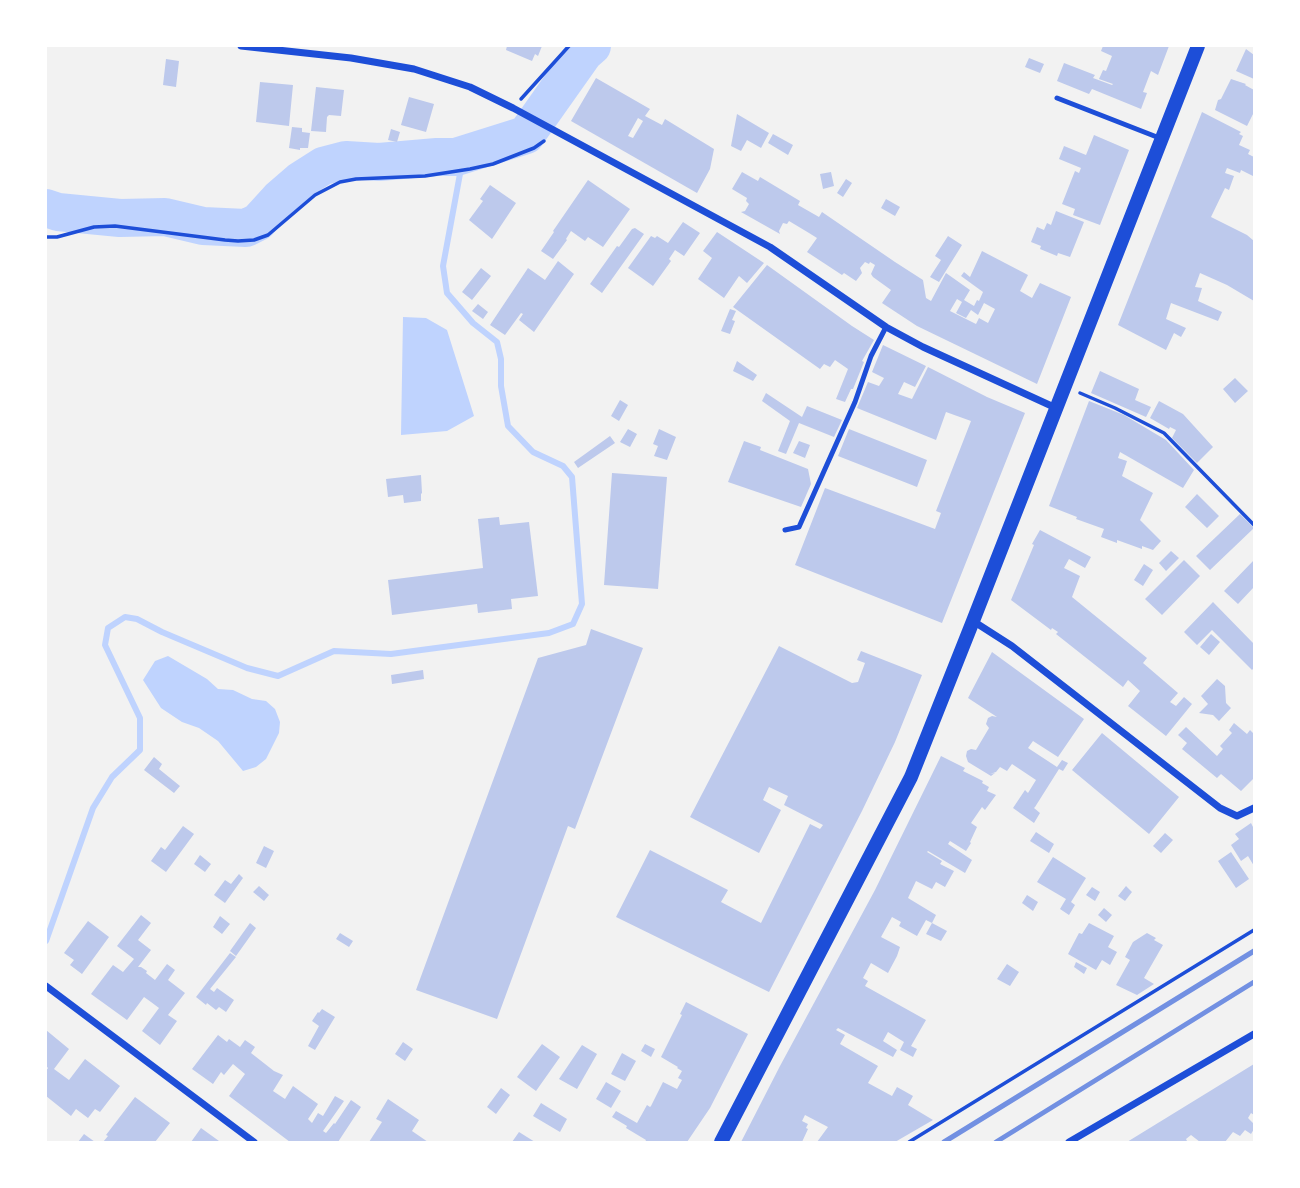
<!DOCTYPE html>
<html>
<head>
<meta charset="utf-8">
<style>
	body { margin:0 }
	#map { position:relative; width:1300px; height:1188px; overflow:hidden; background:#f2f2f2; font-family:"PT Sans Narrow",sans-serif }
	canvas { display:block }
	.frame { position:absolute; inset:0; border:47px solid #fff; pointer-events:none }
</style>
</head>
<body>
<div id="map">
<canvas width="1300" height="1188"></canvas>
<div class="frame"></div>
</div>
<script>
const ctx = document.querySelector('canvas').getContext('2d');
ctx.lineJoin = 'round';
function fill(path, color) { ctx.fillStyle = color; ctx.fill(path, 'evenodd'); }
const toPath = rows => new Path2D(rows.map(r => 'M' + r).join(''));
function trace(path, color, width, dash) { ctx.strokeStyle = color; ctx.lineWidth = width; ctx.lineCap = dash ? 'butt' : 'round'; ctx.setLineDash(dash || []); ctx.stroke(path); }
const water = toPath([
	[403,317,426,318,447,330,474,416,447,431,401,435],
	[168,656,207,679,218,689,233,690,252,699,266,701,275,709,280,722,279,733,266,759,256,767,243,771,218,741,199,728,182,722,161,708,143,680,155,661]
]);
const stream = toPath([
	[46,941,93,808,112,777,140,750,140,718,105,645,108,628,125,617,137,619,162,632,247,668,278,676,334,651,391,654,549,633,573,624,582,604,572,477,563,466,533,452,508,426,501,386,501,359,497,342,473,323,447,293,443,266,462,163,461,155]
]);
const river = toPath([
	[46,208,58,212,120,218,165,217,203,226,246,228,258,222,279,199,301,180,323,166,346,160,379,162,437,157,456,157,526,135,584,53,592,46]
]);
const building = toPath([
	[507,46,542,46,538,56,535,54,532,61,506,50],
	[1103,46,1169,46,1158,75,1151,71,1143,92,1147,93,1141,109,1092,89,1089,94,1057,81,1064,63,1095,75,1093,78,1112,85,1113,84,1099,79,1103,70,1106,71,1112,56,1101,51],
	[1246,49,1254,55,1254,79,1236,71],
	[1029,58,1044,64,1040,73,1025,67],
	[166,59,179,61,176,87,163,85],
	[596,78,650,109,645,116,662,125,665,119,714,149,710,169,697,193,571,121],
	[638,118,643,121,633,138,628,136],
	[1231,79,1246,84,1245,85,1254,90,1254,112,1247,126,1215,110,1218,100,1221,99],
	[260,82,293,85,289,126,256,122],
	[316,87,344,90,341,116,329,115,327,117,326,132,311,131],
	[409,97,434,104,426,132,401,125],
	[1202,112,1241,132,1239,134,1243,136,1239,145,1250,150,1248,154,1254,157,1254,172,1253,176,1241,170,1240,173,1227,168,1225,173,1234,176,1229,190,1225,188,1211,217,1247,235,1254,241,1254,301,1227,285,1200,273,1195,287,1202,288,1198,301,1222,312,1218,321,1171,303,1166,319,1186,328,1181,337,1174,333,1166,350,1118,325],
	[737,114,769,133,761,148,747,140,741,151,731,146],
	[292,127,302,128,302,132,310,133,308,148,300,148,300,150,289,148],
	[391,129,400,132,397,142,388,140],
	[773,134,793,145,788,155,768,143],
	[1094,135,1129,150,1100,225,1073,215,1075,209,1062,204,1075,171,1079,173,1081,168,1059,159,1064,146,1086,155],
	[742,172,758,181,760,177,800,201,798,205,819,217,822,212,895,262,923,280,926,298,931,301,946,273,970,290,964,300,974,306,977,300,979,301,983,292,961,276,964,272,970,277,982,251,1028,275,1020,291,1032,298,1040,283,1071,297,1037,384,917,326,882,303,891,290,873,277,871,274,875,265,870,262,869,264,865,262,860,268,862,273,856,281,844,273,842,275,807,252,817,238,809,233,789,221,787,224,783,223,779,231,780,234,741,212,745,211,749,204,746,201,747,198,732,189],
	[957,299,962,302,956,313,966,318,971,310,978,315,984,303,995,309,988,323,979,318,976,324,950,311],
	[831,172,834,186,823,189,820,174],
	[846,179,852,183,843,197,837,193],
	[588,180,630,209,603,247,588,237,585,241,571,231,566,239,567,240,553,259,541,251,554,232,553,231],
	[490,185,516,203,492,239,469,220,483,201,480,199],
	[886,199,900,207,895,216,881,208],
	[1056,211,1084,222,1070,257,1058,253,1057,256,1040,249,1041,246,1031,242,1037,227,1044,230,1047,223,1051,225],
	[683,222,700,233,684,256,675,250,669,259,671,261,653,286,628,268,651,236,655,238,657,236,668,243],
	[635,228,644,234,602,293,590,284,617,246,619,247,632,229],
	[717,232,764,263,747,283,739,276,724,298,698,279,712,258,703,251],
	[948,236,962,245,939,282,930,277,941,260,935,256],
	[558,261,574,274,534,332,519,320,523,314,521,313,505,335,490,325,528,268,545,280],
	[767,265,852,326,874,340,862,361,864,362,853,389,851,389,845,402,836,399,848,369,835,360,830,367,824,364,820,369,733,307],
	[481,268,491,276,472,300,462,292],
	[478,304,488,312,483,319,472,311],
	[730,309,736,311,732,320,735,321,730,334,721,331],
	[883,345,926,366,915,387,904,382,898,394,912,399,928,367,987,397,1025,413,942,623,795,565,825,488,935,529,941,513,936,511,971,421,946,412,936,440,857,408,868,382,879,386,884,378,872,372],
	[737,361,757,375,753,381,733,371],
	[1100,371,1139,389,1135,400,1151,407,1146,417,1091,393],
	[1235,378,1248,391,1235,403,1223,389],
	[766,393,802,417,807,406,842,420,834,437,799,423,786,454,778,451,790,421,762,401],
	[620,400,628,405,619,421,611,416],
	[1089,401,1124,415,1166,440,1194,470,1183,488,1120,452,1118,458,1127,461,1122,476,1153,493,1140,520,1161,541,1153,550,1142,546,1142,549,1117,540,1117,543,1101,537,1104,529,1076,519,1077,517,1049,506],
	[1159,401,1183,414,1213,447,1197,463,1172,438,1176,430,1170,427,1169,429,1150,418],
	[628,429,637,434,630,447,620,442],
	[659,429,676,437,667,460,654,456,658,446,653,444],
	[849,429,927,460,917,487,838,456],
	[610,436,615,443,578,468,574,462],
	[744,441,761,447,760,450,808,469,811,484,801,507,728,482],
	[799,441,810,445,805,458,793,453],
	[612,473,667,477,658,589,604,585],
	[421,475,422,493,421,494,421,501,404,503,403,495,388,497,386,479],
	[1197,494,1219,516,1207,528,1185,507],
	[1240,514,1254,528,1210,570,1196,556],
	[499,517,500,525,529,522,538,596,511,599,512,609,478,613,477,604,392,615,388,580,483,568,478,519],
	[1040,530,1091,557,1085,568,1069,559,1064,568,1080,576,1072,597,1147,658,1143,663,1178,693,1170,702,1176,706,1184,697,1192,704,1166,736,1128,706,1140,691,1128,680,1123,687,1056,634,1058,632,1052,628,1051,630,1011,600,1034,545,1032,544],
	[1171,551,1179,558,1166,571,1159,563],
	[1184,560,1200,576,1162,615,1145,599],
	[1254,560,1254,587,1238,604,1224,591],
	[1144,564,1153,570,1143,586,1134,580],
	[1213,602,1254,644,1254,668,1252,670,1212,630,1197,645,1184,632],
	[591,629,643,648,575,829,568,826,497,1019,416,990,538,658,586,645],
	[1211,634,1220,642,1209,655,1200,647],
	[779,646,852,683,858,682,865,663,857,660,861,651,922,675,895,742,862,811,769,992,616,917,650,850,728,890,721,902,761,923,810,824,820,829,823,825,784,805,788,796,769,787,763,800,781,810,759,853,690,817],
	[992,652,1084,719,1058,757,1033,741,1028,748,1057,767,1062,760,1068,763,1063,771,1059,769,1035,807,1034,808,1040,813,1034,823,1013,808,1025,790,1028,793,1036,780,1012,764,1007,771,1000,767,996,772,990,774,995,773,991,776,968,762,966,756,967,751,971,749,976,750,989,728,986,724,988,718,992,716,997,717,968,698],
	[423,670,424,679,392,684,391,675],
	[1217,679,1225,686,1226,703,1231,708,1219,721,1213,715,1199,713,1208,704,1201,696],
	[1234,723,1247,734,1250,730,1254,734,1254,778,1241,791,1221,774,1217,778,1182,749,1187,743,1178,735,1186,727,1217,756,1223,749,1220,746,1232,733,1229,730],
	[1102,733,1179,797,1149,834,1072,770],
	[941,756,965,768,963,771,983,781,982,783,989,787,987,791,996,795,985,810,982,807,971,823,977,827,970,842,971,843,966,851,950,841,948,844,972,860,965,873,928,851,927,852,942,861,940,864,954,871,945,887,936,882,932,889,916,881,908,898,936,915,932,923,926,920,917,936,899,926,901,922,892,917,881,937,900,947,897,956,888,973,871,963,863,978,868,981,865,986,926,1020,911,1046,917,1049,913,1057,900,1050,904,1042,888,1032,883,1041,897,1050,893,1057,838,1028,836,1030,845,1035,840,1044,878,1066,868,1083,892,1096,897,1087,913,1096,908,1105,933,1120,895,1142,817,1142,828,1127,805,1115,802,1121,808,1124,806,1128,808,1129,802,1142,741,1142,780,1066,875,890],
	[154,757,162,764,159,769,180,786,174,793,144,770],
	[1251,823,1254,829,1254,866,1248,856,1241,861,1231,845,1239,839,1235,834],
	[183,826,194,834,166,872,151,861,161,847,165,850],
	[1036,832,1054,844,1049,853,1030,841],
	[1165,833,1173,840,1161,853,1153,846],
	[264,846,274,851,266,868,256,863],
	[1231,852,1249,879,1236,888,1218,861],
	[200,855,211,864,205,872,194,864],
	[1053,857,1086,878,1071,902,1075,905,1069,915,1060,909,1066,899,1037,882],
	[239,874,243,878,225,903,214,895,225,880,231,884],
	[259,886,269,895,264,901,253,892],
	[1126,886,1132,892,1125,901,1118,896],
	[1092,887,1100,892,1095,901,1086,895],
	[1027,895,1038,902,1033,911,1022,903],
	[1104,908,1112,915,1106,922,1098,915],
	[141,915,151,923,138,940,151,950,138,967,141,967,147,971,146,973,155,980,167,964,175,970,168,980,185,993,168,1015,177,1021,160,1045,142,1031,159,1008,151,1002,144,997,127,1020,91,994,113,965,123,972,134,959,117,946],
	[220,916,230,924,222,934,213,927],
	[88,921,109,937,82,974,70,965,74,960,64,953],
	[250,923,256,928,236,956,230,951],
	[932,923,947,931,941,941,926,934],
	[1089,923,1114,936,1108,947,1117,952,1110,965,1102,960,1096,970,1068,954,1079,933,1082,934],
	[340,933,353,941,349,947,336,939],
	[1147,933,1156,938,1154,940,1163,945,1144,978,1154,984,1137,995,1116,985,1130,960,1125,957,1133,942],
	[230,953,236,957,210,989,214,992,217,988,234,1000,226,1012,219,1007,216,1010,207,1003,206,1005,196,997],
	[1076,962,1087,968,1084,974,1074,967],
	[1007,964,1019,972,1010,986,997,979],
	[686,1002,748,1034,710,1108,687,1142,645,1142,646,1140,626,1128,627,1126,612,1117,616,1111,637,1123,647,1105,650,1107,651,1106,663,1082,677,1089,682,1080,678,1078,682,1071,677,1068,678,1067,661,1057,682,1015,680,1014],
	[322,1009,335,1017,315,1050,308,1046,319,1026,312,1021,318,1012,319,1013],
	[46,1030,69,1049,54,1069,69,1080,85,1059,120,1086,100,1112,95,1109,88,1118,76,1109,71,1116,46,1096,46,1071,48,1068,46,1066],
	[218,1035,227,1042,229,1039,240,1047,245,1040,255,1047,251,1053,274,1071,283,1075,273,1091,285,1099,293,1086,318,1104,308,1119,312,1123,318,1113,323,1116,335,1096,344,1101,323,1131,326,1133,334,1123,335,1124,351,1100,361,1107,338,1142,290,1142,229,1096,245,1074,233,1064,224,1075,221,1072,213,1084,192,1069],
	[403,1042,413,1049,405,1061,395,1054],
	[542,1044,560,1057,536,1091,517,1077],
	[645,1044,655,1049,651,1057,641,1051],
	[582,1045,597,1054,577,1089,559,1079],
	[622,1053,636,1061,625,1081,611,1074],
	[1254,1064,1254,1115,1251,1113,1248,1118,1254,1124,1254,1129,1251,1134,1245,1130,1240,1136,1233,1132,1225,1142,1200,1142,1191,1135,1186,1139,1187,1141,1185,1142,1127,1142],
	[606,1082,621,1091,611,1108,596,1099],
	[501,1088,510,1095,496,1114,487,1107],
	[135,1097,170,1123,155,1142,103,1142,108,1136,106,1135],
	[388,1099,419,1120,412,1131,428,1142,369,1142,382,1122,376,1119],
	[541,1103,567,1119,560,1132,533,1116],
	[201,1128,219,1141,218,1142,191,1142],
	[519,1132,535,1142,512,1142],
	[84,1134,95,1142,78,1142]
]);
const path = toPath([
	[521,99,569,46],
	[46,237,57,237,94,227,115,226,225,240,238,241,254,240,268,235,315,195,340,182,356,179,425,176,470,169,493,164,534,148,544,141],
	[1080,393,1115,408,1164,433,1254,525],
	[909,1142,1254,930]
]);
const service = toPath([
	[1057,98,1162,139],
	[785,530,799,527,855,402,871,356,886,327]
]);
const minor = toPath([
	[241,46,351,58,414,69,470,87,513,108,770,247,886,327,923,347,1056,408],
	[973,621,1012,646,1220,808,1237,816,1254,808],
	[46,986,254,1142],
	[1069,1142,1254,1034]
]);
const secondary = toPath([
	[721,1142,911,777,973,621,1198,46]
]);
const rail = toPath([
	[944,1142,1254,951],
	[996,1142,1254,982]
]);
fill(water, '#bfd3fe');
trace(stream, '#bfd3fe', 6);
trace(river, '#bfd3fe', 38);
fill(building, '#bdc9ec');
trace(path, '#1d4ed8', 3.5);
trace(service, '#1d4ed8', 5);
trace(minor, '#1d4ed8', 7);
trace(secondary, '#1d4ed8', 14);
trace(rail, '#7290e2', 5);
</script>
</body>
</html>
